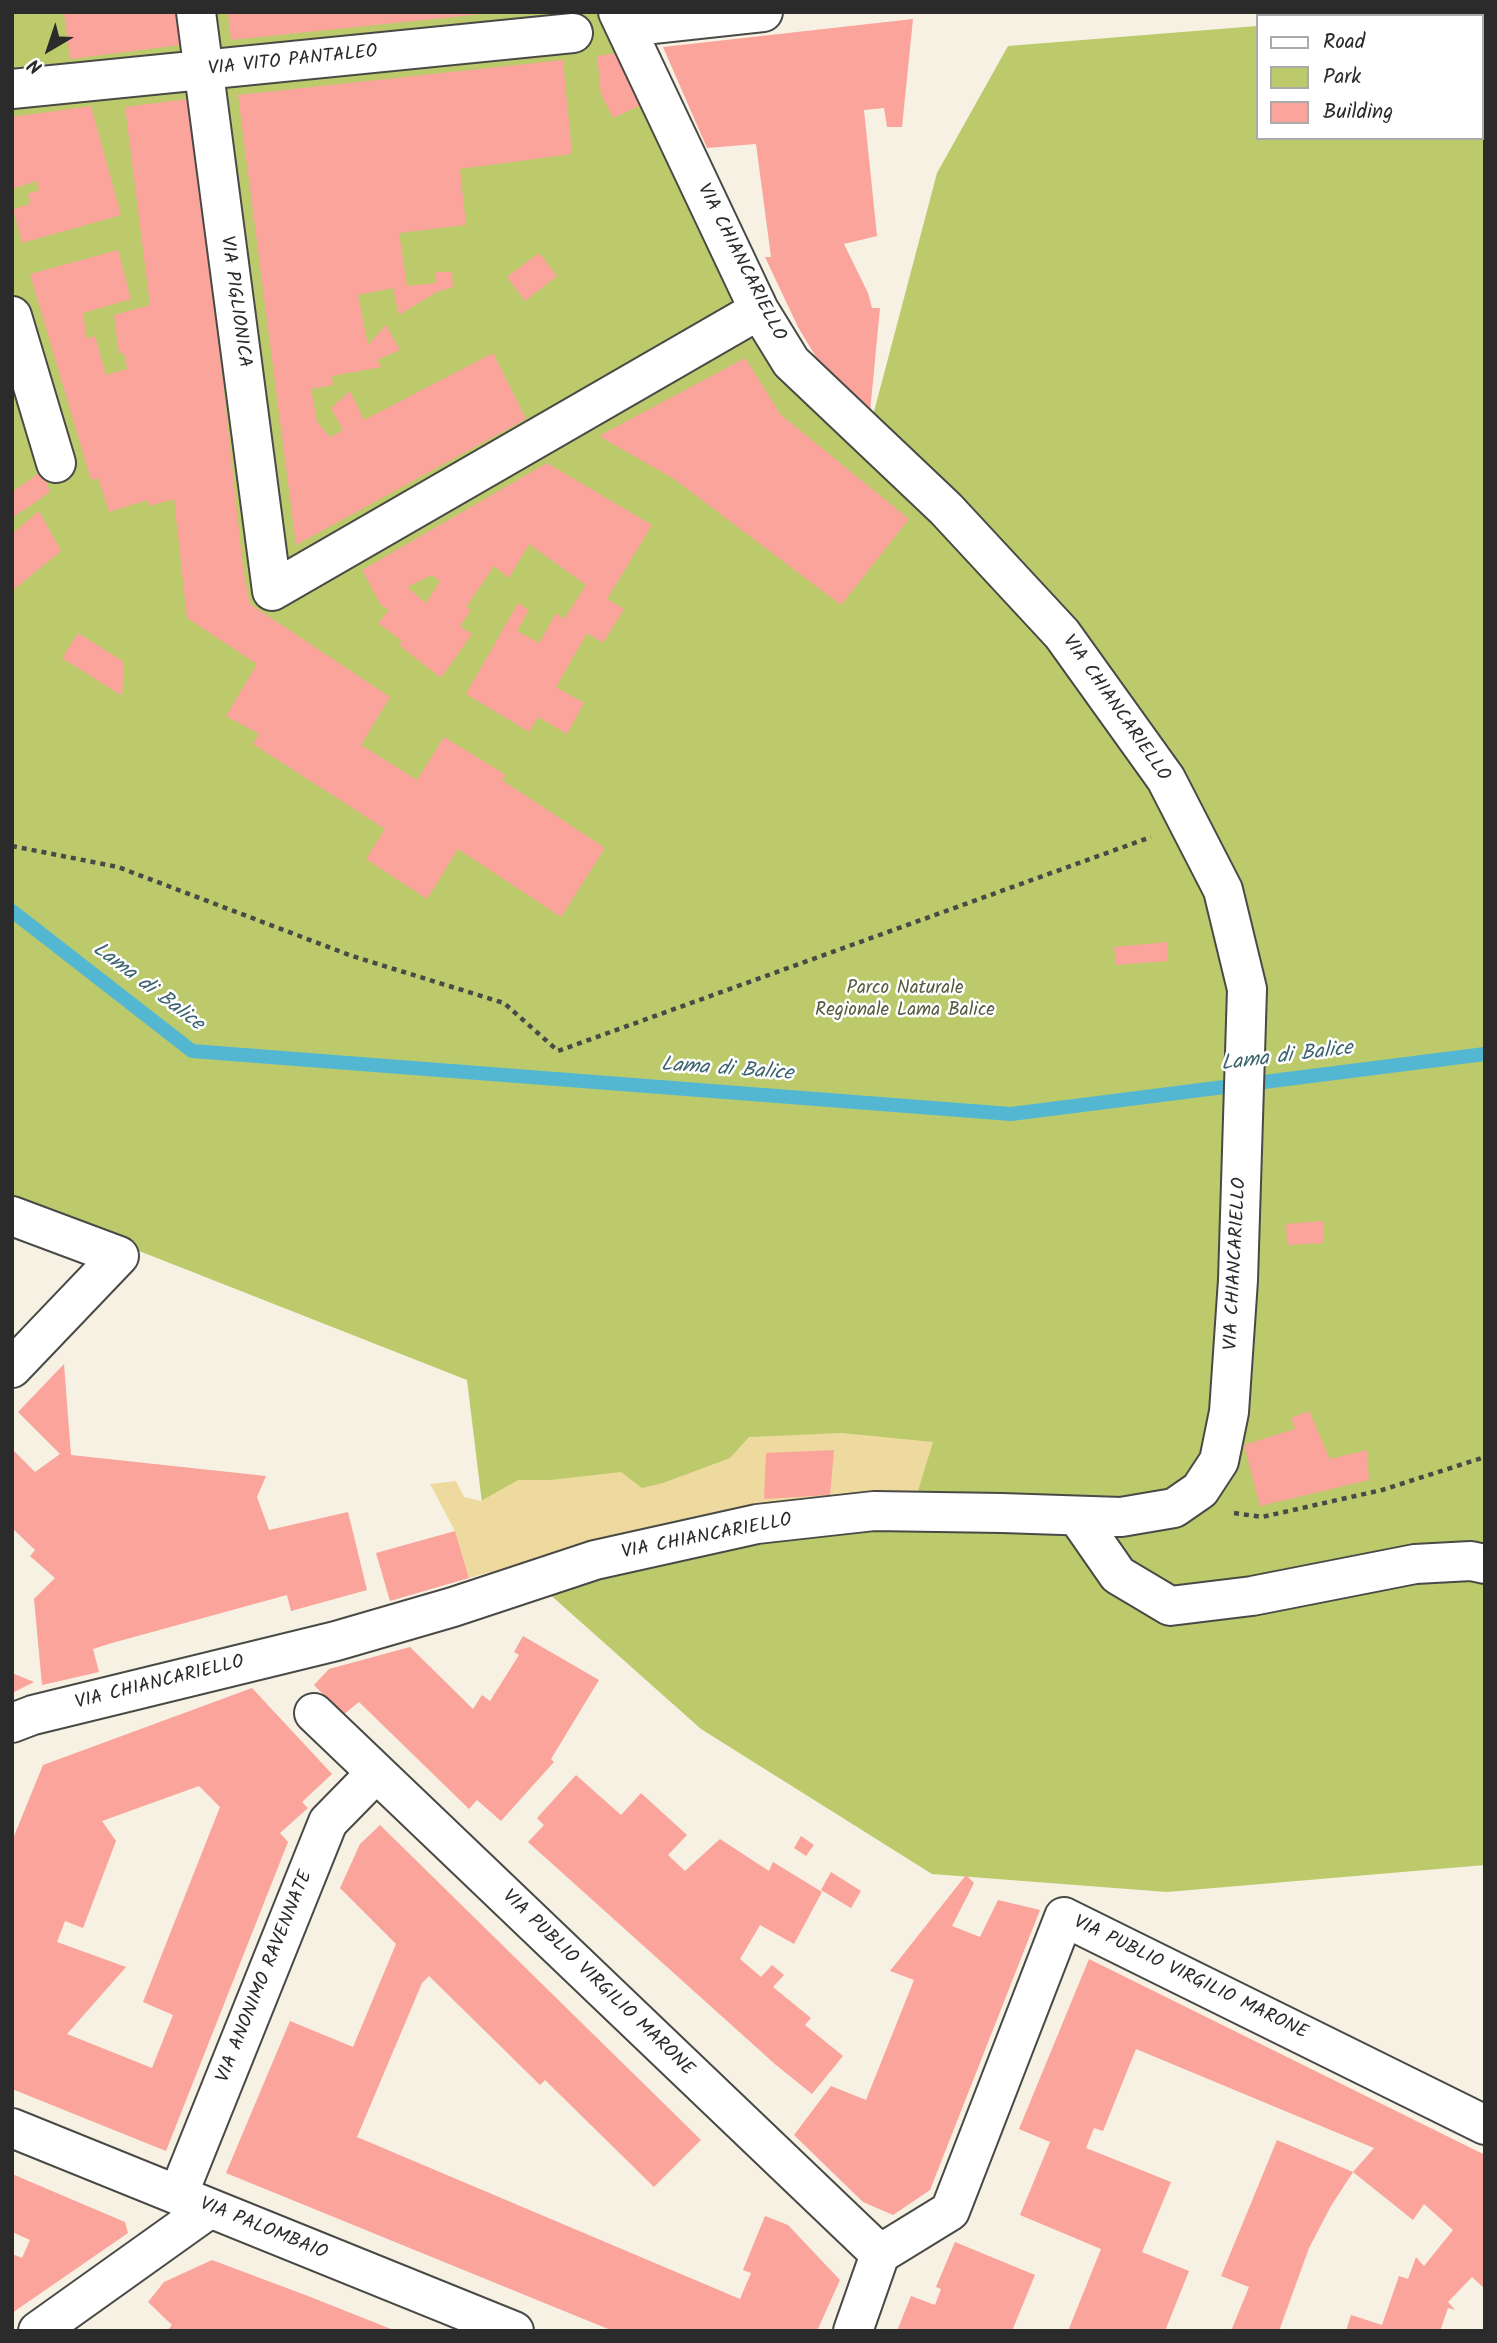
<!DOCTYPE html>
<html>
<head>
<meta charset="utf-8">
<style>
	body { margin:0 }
	#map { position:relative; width:1497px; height:2343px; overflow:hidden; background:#f6f1e2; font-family:Kalam,sans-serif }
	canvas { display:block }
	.frame { position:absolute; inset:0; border:14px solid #2b2b2b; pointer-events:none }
	.legend { position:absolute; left:1256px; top:14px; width:228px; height:126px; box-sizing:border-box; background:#fff; border:2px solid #aaa; margin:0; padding:9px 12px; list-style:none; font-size:21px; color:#2b2b2b }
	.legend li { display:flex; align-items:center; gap:14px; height:35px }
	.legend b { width:35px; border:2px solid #aaa }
	.north { position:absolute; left:14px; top:14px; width:70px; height:70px; -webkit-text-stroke:5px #fff; paint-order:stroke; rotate:219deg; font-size:19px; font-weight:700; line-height:28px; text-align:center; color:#2b2b2b }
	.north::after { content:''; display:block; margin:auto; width:24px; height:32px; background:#2b2b2b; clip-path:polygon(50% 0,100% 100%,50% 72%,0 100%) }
</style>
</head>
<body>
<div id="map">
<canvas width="1497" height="2343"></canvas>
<div class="frame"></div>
<ul class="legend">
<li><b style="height:9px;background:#fff"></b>Road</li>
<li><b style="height:19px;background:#bcca6c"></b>Park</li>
<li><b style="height:19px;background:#faa49c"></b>Building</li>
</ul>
<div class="north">N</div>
</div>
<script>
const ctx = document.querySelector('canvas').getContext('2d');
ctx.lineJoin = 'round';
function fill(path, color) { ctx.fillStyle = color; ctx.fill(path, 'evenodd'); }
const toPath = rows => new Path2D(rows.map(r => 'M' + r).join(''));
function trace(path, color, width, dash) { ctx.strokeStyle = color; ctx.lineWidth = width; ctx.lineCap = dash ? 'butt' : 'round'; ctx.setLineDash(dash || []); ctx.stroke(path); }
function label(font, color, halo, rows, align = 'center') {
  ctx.font = font + ' Kalam,sans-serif'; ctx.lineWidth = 5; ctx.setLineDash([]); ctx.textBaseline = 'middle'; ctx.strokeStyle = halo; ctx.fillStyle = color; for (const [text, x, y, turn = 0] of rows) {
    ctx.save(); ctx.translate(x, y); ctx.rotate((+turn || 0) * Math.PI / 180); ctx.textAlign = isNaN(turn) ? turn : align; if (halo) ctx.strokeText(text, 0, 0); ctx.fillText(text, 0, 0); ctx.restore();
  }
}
const green = toPath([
	[12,12,638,12,780,318,871,423,937,173,1008,46,1257,26,1257,138,1481,138,1481,16,1383,16,1426,12,1485,12,1485,1865,1167,1892,932,1874,701,1729,546,1591,482,1503,467,1380,12,1201]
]);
const sand = toPath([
	[842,1433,933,1442,917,1494,658,1527,469,1578,455,1531,430,1484,456,1481,464,1497,481,1501,518,1480,550,1480,621,1472,642,1488,663,1483,730,1458,749,1437]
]);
const stream = toPath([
	[12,911,192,1051,1011,1114,1485,1054]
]);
const building = toPath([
	[176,12,180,45,70,59,64,13],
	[228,12,481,12,481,14,231,40],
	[913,19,902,127,887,127,884,108,864,110,877,236,844,244,868,293,872,308,880,308,870,412,834,387,798,327,765,257,771,257,756,144,707,148,663,47],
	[617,53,641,105,613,118,601,94,597,56],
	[563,60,572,154,460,169,466,225,399,233,407,286,436,283,435,272,452,272,453,287,437,292,399,315,393,288,358,295,368,345,386,325,400,350,377,360,382,367,332,376,333,385,311,389,317,422,330,437,343,430,331,408,350,391,364,420,493,353,526,419,296,545,238,95],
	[188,99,222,373,243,568,250,604,390,697,361,745,417,780,444,737,506,775,502,780,605,848,561,917,458,849,427,899,366,859,385,829,253,744,259,734,226,716,257,664,187,618,174,499,149,506,148,500,109,512,98,478,91,480,30,274,118,250,131,299,83,313,87,339,95,336,106,375,127,369,124,353,119,354,114,315,150,305,125,107],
	[91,106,121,215,22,243,13,209,30,204,28,194,39,190,37,181,12,189,12,117],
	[539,253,557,276,525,301,507,277],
	[745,358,781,415,909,519,841,605,674,479,599,436],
	[547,463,652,525,607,599,624,609,603,643,587,633,556,687,584,703,567,734,538,717,529,732,466,694,518,603,529,610,517,631,539,643,556,613,564,619,586,585,529,544,509,578,494,566,466,607,471,610,460,626,472,634,441,678,399,645,402,641,378,623,389,610,381,605,362,570],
	[432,575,440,581,426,603,407,587],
	[42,471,50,492,12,518,12,492],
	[39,511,61,551,12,591,12,534],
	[78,633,124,662,122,696,62,658],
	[1167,942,1168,961,1116,965,1114,947],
	[1323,1221,1324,1243,1287,1245,1286,1224],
	[64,1364,71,1455,266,1476,257,1497,269,1530,348,1512,367,1590,291,1611,287,1595,112,1643,93,1649,99,1672,42,1685,34,1599,55,1578,30,1556,35,1550,12,1528,12,1449,35,1472,60,1454,18,1412],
	[1309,1411,1330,1459,1367,1450,1369,1480,1260,1506,1244,1445,1295,1429,1291,1418],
	[834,1450,830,1495,764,1499,766,1453],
	[455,1531,469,1578,390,1601,376,1553],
	[523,1636,599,1680,551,1759,554,1762,501,1821,477,1800,469,1809,359,1702,343,1715,314,1685,329,1669,410,1647,473,1709,482,1695,490,1701,519,1655,514,1652],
	[12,1673,34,1682,12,1693],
	[252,1688,332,1774,302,1802,308,1808,280,1833,288,1842,166,2151,12,2089,12,1841,43,1765],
	[199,1786,220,1807,143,2002,173,2015,152,2068,67,2034,126,1967,57,1942,65,1921,83,1928,116,1841,102,1821],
	[576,1775,621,1815,641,1793,687,1835,668,1855,685,1871,720,1839,769,1871,773,1862,822,1892,794,1944,760,1925,740,1959,761,1977,772,1965,784,1975,773,1987,811,2018,805,2025,843,2056,812,2094,776,2065,528,1842,544,1825,537,1818],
	[380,1825,701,2140,654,2187,545,2080,540,2085,429,1976,422,1983,357,2137,740,2299,751,2273,743,2270,765,2216,788,2225,840,2280,817,2331,613,2331,226,2173,290,2021,353,2047,396,1944,340,1888,360,1844],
	[801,1836,814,1845,806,1856,794,1848],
	[831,1872,861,1891,851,1908,821,1890],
	[966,1875,974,1883,952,1926,980,1937,998,1900,1040,1910,930,2190,893,2215,863,2202,794,2135,831,2086,866,2100,914,1980,890,1971],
	[1089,1959,1485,2155,1485,2289,1472,2277,1448,2302,1455,2310,1448,2308,1440,2331,1346,2331,1351,2315,1382,2325,1399,2276,1408,2279,1416,2257,1424,2266,1453,2230,1424,2204,1413,2220,1353,2172,1331,2206,1309,2248,1279,2331,1231,2331,1249,2287,1221,2276,1277,2140,1353,2172,1374,2148,1136,2049,1103,2131,1094,2128,1086,2148,1171,2182,1142,2252,1189,2271,1165,2331,1068,2331,1101,2249,1020,2215,1050,2142,1019,2129],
	[12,2174,125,2222,128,2233,12,2313,12,2254,22,2258,30,2240,12,2232],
	[955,2242,1035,2275,1012,2331,897,2331,911,2296,935,2305,941,2289,936,2287],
	[212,2260,308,2296,396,2331,167,2331,172,2325,148,2302,164,2282]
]);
const path = toPath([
	[12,846,118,867,352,956,504,1003,558,1051,1151,837],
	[1234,1513,1262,1517,1382,1490,1485,1457]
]);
const minor = toPath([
	[196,12,272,591,759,310],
	[625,27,763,12],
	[12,89,573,33],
	[12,316,56,463],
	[12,1216,119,1256,12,1368],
	[1077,1516,1118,1575,1170,1606,1252,1596,1415,1564,1471,1561,1485,1564],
	[314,1713,880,2254,853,2331],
	[12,1723,33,1715,336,1641,453,1607,595,1560,757,1524,874,1511,1002,1513,1121,1517,1174,1508,1200,1490,1219,1461,1229,1412,1238,1280,1247,989,1223,890,1166,779,1062,634,946,509,791,362,759,310,618,12],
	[178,2195,328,1822,376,1773],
	[880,2254,950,2211,1064,1917,1485,2125],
	[38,2331,209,2209]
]);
const tertiary = toPath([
	[12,2128,514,2331]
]);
const streetNames = [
	["VIA VITO PANTALEO",293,62,-6],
	["VIA CHIANCARIELLO",740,263,63],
	["VIA PIGLIONICA",234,302,82],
	["VIA CHIANCARIELLO",1115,709,55],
	["VIA CHIANCARIELLO",1237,1264,-87],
	["VIA CHIANCARIELLO",707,1538,-11],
	["VIA CHIANCARIELLO",160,1684,-14],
	["VIA ANONIMO RAVENNATE",266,1977,-68],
	["VIA PUBLIO VIRGILIO MARONE",1190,1979,26],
	["VIA PUBLIO VIRGILIO MARONE",597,1984,44],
	["VIA PALOMBAIO",263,2230,22]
];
const parkNames = [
	["Parco Naturale",905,990],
	["Regionale Lama Balice",905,1012]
];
const waterNames = [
	["Lama di Balice",147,988,37],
	["Lama di Balice",1287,1058,-7],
	["Lama di Balice",727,1071,4]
];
fill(green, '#bcca6c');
fill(sand, '#eeda9e');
trace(stream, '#53b7d2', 14);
fill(building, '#faa49c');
trace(minor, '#494946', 42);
trace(tertiary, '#494946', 42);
trace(path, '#494946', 4.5, [5, 5]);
trace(minor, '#fff', 38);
trace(tertiary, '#fff', 38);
label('19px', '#2b2b2b', '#fff', streetNames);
label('19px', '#565b3e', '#fff', parkNames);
label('italic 21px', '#3b636e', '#fff', waterNames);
</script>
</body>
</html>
